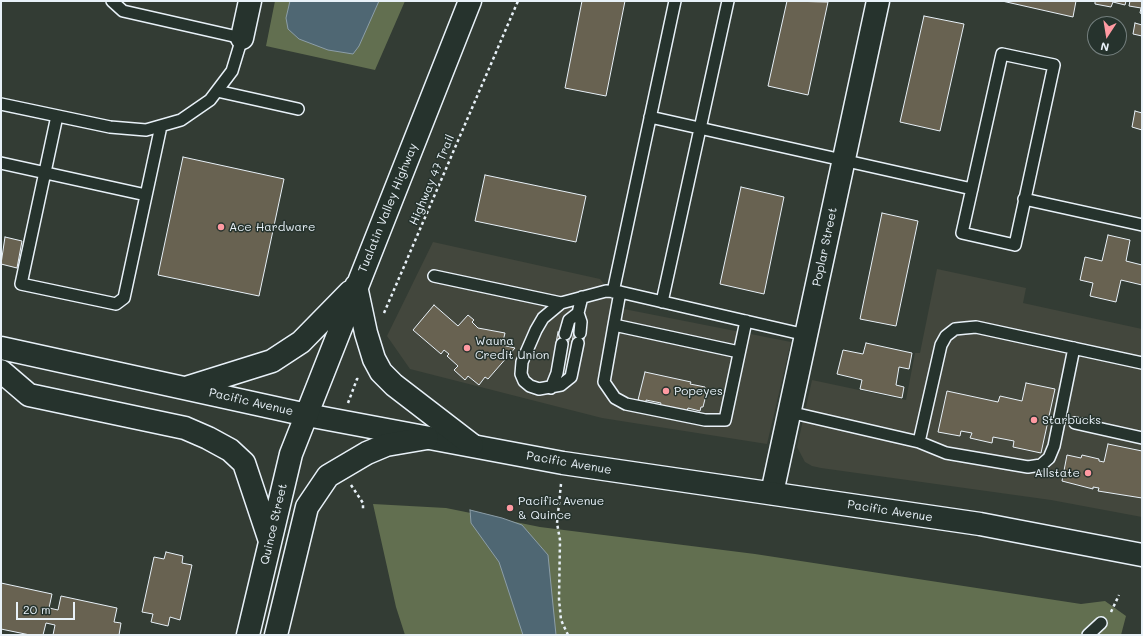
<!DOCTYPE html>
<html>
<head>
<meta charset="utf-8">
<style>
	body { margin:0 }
	#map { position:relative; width:1143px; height:636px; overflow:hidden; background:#333c34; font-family:Mali,sans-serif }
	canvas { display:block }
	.frame { position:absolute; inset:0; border:2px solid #e8f1f8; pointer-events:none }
	.north { position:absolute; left:1087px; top:16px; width:40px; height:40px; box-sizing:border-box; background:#26332d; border:1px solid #747f7e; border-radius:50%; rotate:192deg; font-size:11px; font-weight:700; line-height:16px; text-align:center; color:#e8f1f8 }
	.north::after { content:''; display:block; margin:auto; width:14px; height:18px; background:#ff9aa2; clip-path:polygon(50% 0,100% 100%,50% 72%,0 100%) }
	.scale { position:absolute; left:16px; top:602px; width:59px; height:18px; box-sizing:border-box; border:2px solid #e8f1f8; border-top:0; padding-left:5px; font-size:12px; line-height:14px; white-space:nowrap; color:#e8f1f8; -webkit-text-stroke:3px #26332d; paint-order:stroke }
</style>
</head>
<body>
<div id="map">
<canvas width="1143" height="636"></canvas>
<div class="frame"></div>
<div class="north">N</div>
<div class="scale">20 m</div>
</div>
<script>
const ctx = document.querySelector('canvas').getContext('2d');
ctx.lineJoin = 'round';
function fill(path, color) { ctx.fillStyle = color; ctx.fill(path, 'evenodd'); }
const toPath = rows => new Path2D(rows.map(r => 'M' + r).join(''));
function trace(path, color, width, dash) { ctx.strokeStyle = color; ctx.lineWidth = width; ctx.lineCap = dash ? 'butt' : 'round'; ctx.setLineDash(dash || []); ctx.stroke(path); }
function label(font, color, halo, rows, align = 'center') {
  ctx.font = font + ' Mali,sans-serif'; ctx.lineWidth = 3; ctx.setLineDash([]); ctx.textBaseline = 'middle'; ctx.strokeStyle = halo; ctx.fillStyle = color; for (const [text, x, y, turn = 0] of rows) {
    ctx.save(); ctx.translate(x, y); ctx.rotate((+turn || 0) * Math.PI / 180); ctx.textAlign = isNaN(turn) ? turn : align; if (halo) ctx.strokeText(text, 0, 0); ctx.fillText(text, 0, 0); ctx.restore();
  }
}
const built = toPath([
	[433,242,600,279,624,309,791,342,767,444,602,418,410,369,387,336],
	[937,269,1026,288,1023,303,1142,329,1142,517,1051,500,821,468,812,466,805,462,797,447,812,380,906,400,915,353,920,353]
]);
const green = toPath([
	[275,1,405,1,375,70,266,46],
	[373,504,446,508,540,527,755,554,1081,604,1105,601,1126,616,1121,635,405,635,396,607]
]);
const water = toPath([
	[290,1,379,1,359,46,353,54,328,50,299,39,288,29,286,18,290,1],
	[470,510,502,518,522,525,548,555,556,635,523,635,499,562,471,523,470,510]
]);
const building = toPath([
	[582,1,625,1,606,96,565,88,582,1],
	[787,1,828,2,808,95,768,86,787,1],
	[1002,1,1076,1,1073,17,1002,1],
	[1095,1,1126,1,1125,5,1113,2,1111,7,1095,4,1095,1],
	[1130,1,1142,1,1142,14,1140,13,1141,8,1129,6,1130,1],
	[924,16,964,24,940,131,900,122,924,16],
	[1135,23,1142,25,1142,36,1133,34,1135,23],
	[1135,111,1142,113,1142,130,1132,127,1135,111],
	[183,157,284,179,259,296,158,275,183,157],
	[485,175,586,196,576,242,475,221,485,175],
	[741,187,784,197,764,294,720,284,741,187],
	[882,213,918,221,896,326,860,319,882,213],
	[1108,235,1130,240,1126,261,1142,265,1142,285,1121,280,1116,302,1090,296,1093,283,1080,280,1085,257,1102,261,1108,235],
	[5,237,22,241,17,268,1,264,5,237],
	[434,305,458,326,468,315,474,320,472,322,478,328,505,333,502,345,515,348,488,379,485,377,479,385,468,376,465,380,454,370,458,366,447,356,449,354,444,350,441,354,413,330,434,305],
	[558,332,570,335,568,345,556,343,558,332],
	[574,332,585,335,583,344,572,342,574,332],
	[866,343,912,353,909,369,899,367,896,385,904,387,902,398,860,389,862,380,837,374,843,350,863,354,866,343],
	[645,372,691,382,690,384,705,387,704,391,707,391,703,407,701,407,700,411,688,408,687,411,660,406,661,403,646,400,646,402,638,400,645,372],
	[1026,383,1055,389,1041,453,1013,447,1014,441,993,437,992,443,970,438,972,433,961,431,960,436,938,432,947,391,998,402,1000,396,1022,401,1026,383],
	[1108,444,1142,451,1142,498,1098,491,1099,488,1093,487,1093,489,1062,481,1067,455,1081,458,1082,455,1099,459,1099,461,1104,462,1108,444],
	[166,552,183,556,182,563,192,565,180,620,170,617,168,626,151,622,153,614,142,612,154,557,164,559,166,552],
	[1,583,52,594,49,608,58,610,61,596,117,608,114,622,121,623,119,635,53,635,55,625,46,623,43,635,30,635,1,629,1,583]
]);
const path = toPath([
	[384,313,518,1],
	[348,403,357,379,361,380],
	[561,484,557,523,560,540,559,599,561,620,568,635],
	[351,485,363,503,363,511],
	[1111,612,1119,595]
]);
const lane = toPath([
	[1002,54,1054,65,1015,245,962,233,1002,54],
	[217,91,298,109],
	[1,104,110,127,146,130,181,120,210,100,232,71,242,38,123,11,112,1],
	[57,116,21,284,116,304,124,298,161,126],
	[650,117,972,189],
	[1,163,146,195],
	[1024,199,1142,225],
	[434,276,561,303,606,291,620,292,806,335],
	[613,292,675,1],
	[620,292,614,325,739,352],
	[662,302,728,1],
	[561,303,543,318,536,330,522,362,521,374,524,381,530,386,539,389,561,385,571,377,578,343],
	[614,325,604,382,615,398,626,404,705,420,725,420,746,321],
	[580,333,581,322,578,313,582,297],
	[565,334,569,320,578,313],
	[551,388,557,373,562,344],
	[789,412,919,442,941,345,946,336,955,329,965,328,976,327,1142,363],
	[1075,423,1142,438],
	[919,442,946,453,1028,467,1041,465,1049,458,1054,446,1074,348],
	[1088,635,1101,623]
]);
const street = toPath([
	[242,38,250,1],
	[772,493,878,1]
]);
const primary = toPath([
	[307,415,563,463,980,524,1142,555]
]);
const highway = toPath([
	[356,286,366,333,374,359,381,372,394,385,472,445],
	[1,348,307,415],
	[1,371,29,395,185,428,208,438,230,450,244,463,270,541],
	[189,387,272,361,301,342,350,292],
	[248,635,291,454,470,1],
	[276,635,307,507,328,476,367,453,386,445,427,438]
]);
const markers = [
	[221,227,4,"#ff9aa2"],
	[467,348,4,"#ff9aa2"],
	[666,391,4,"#ff9aa2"],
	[1034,420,4,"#ff9aa2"],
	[1088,473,4,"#ff9aa2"],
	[510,508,4,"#ff9aa2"]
];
const streetNames = [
	["Highway 47 Trail",432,180,-67],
	["Tualatin Valley Highway",388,208,-68],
	["Poplar Street",825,247,-78],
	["Pacific Avenue",251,402,13],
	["Pacific Avenue",569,463,10],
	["Pacific Avenue",890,511,9],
	["Quince Street",274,524,-77]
];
const poiNames = [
	["Ace Hardware",229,227],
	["Wauna",475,341],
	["Credit Union",475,355],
	["Popeyes",674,391],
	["Starbucks",1042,420],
	["Allstate",1080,473,"right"],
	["Pacific Avenue",518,501],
	["& Quince",518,515]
];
fill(built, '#43473d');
fill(green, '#626f50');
fill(water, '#4f6773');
trace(water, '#8c9ea8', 1);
fill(building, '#686251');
trace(building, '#e8f1f8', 1);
trace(lane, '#e8f1f8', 14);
trace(street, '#e8f1f8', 25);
trace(primary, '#e8f1f8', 25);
trace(highway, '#e8f1f8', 25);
trace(path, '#e8f1f8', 2.5, [3, 3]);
trace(lane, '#26332d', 11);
trace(street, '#26332d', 22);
trace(primary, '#26332d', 22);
trace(highway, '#26332d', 22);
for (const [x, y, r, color] of markers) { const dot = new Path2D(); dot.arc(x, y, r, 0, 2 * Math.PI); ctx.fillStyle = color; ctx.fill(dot); trace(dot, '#26332d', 1.5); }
label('12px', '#e8f1f8', '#26332d', streetNames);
label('12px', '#e8f1f8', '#26332d', poiNames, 'left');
</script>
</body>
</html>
